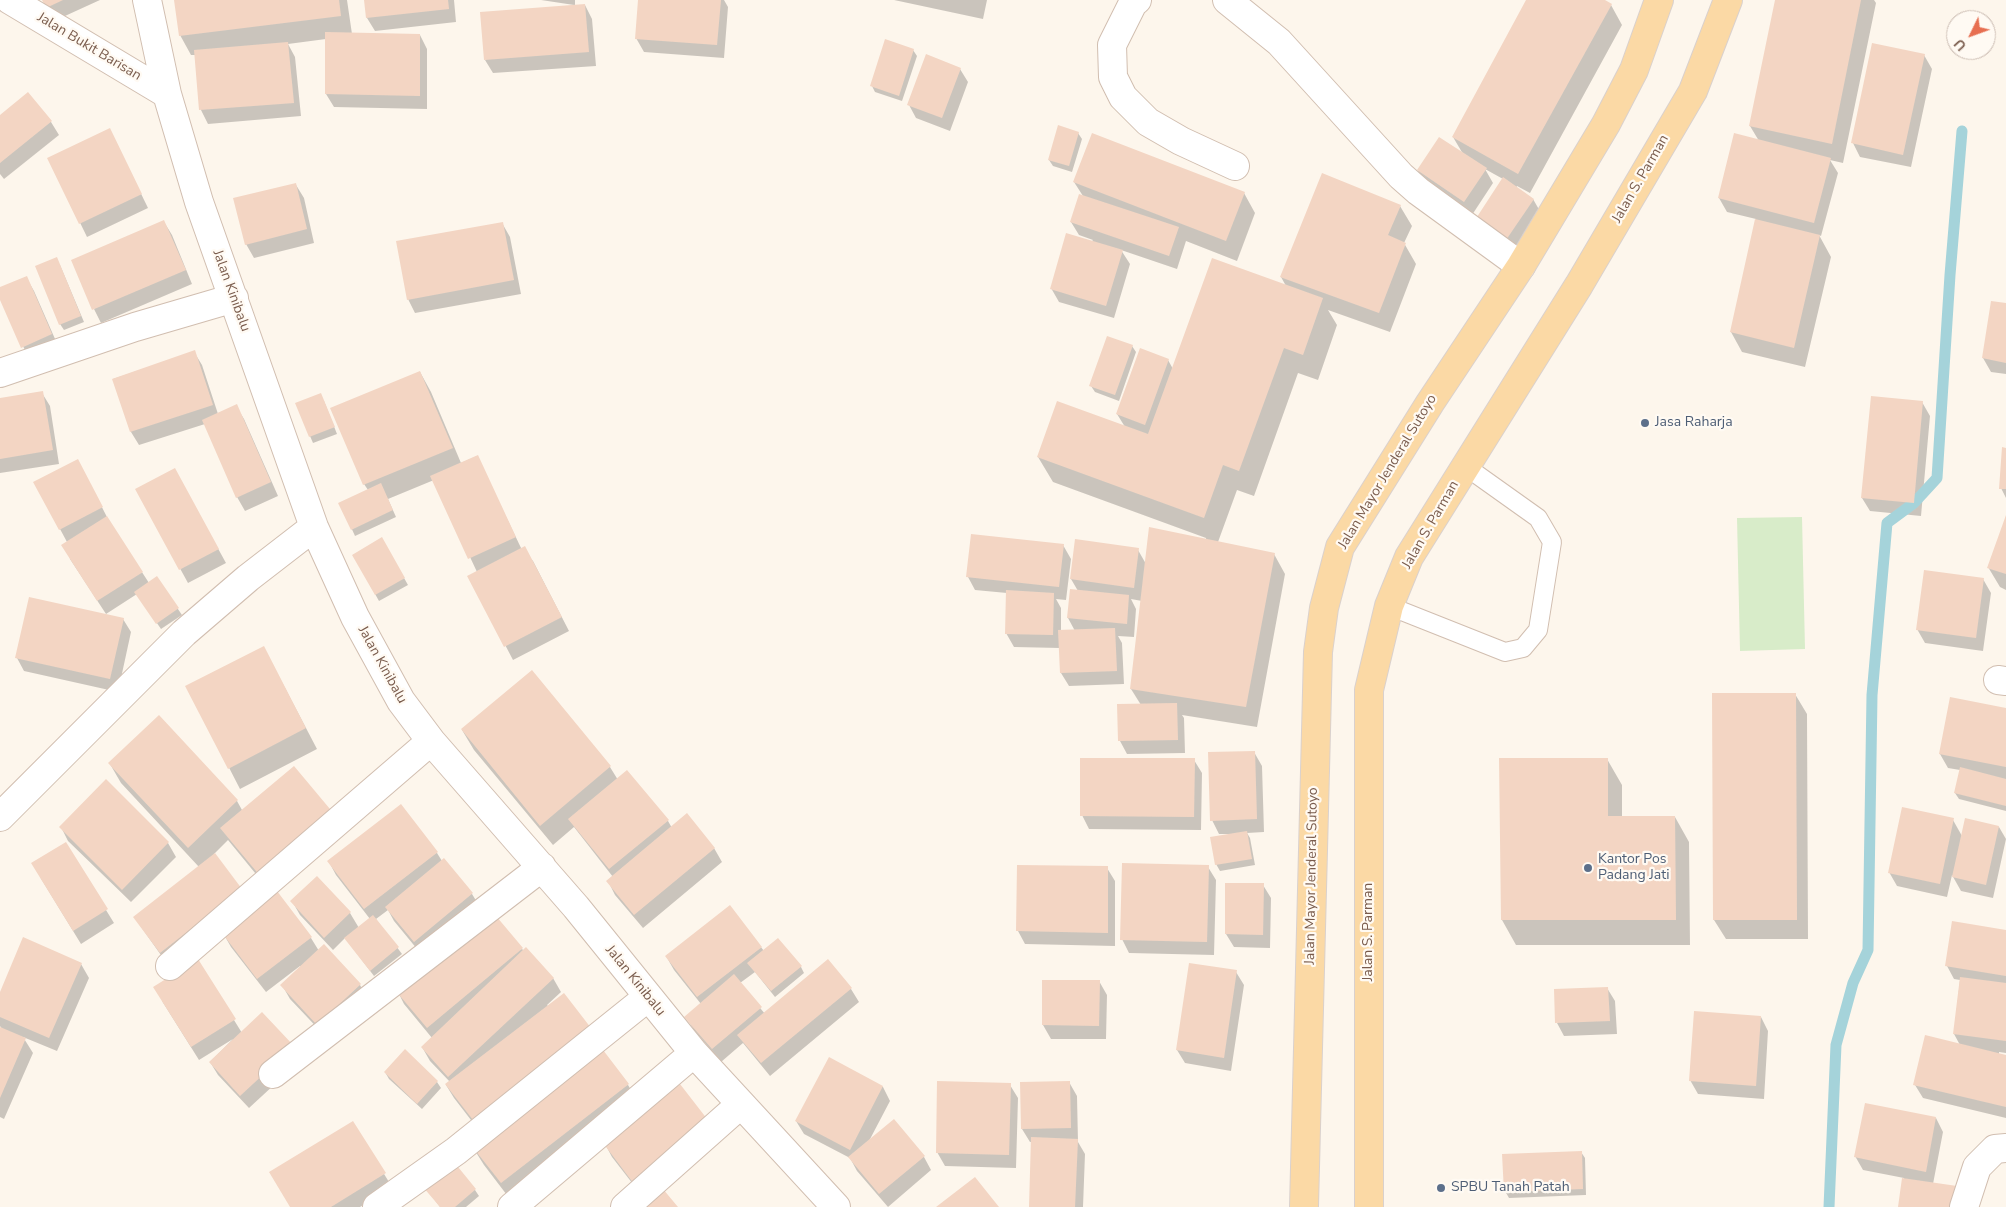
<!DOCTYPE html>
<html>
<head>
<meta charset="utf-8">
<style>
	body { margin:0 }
	#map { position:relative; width:2006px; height:1207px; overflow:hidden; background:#fdf6ec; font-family:"Nunito Sans",sans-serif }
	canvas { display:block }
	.north { position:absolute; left:1946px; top:10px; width:50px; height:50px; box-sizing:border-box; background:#fffaf3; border:1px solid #cabbb1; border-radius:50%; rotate:228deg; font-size:14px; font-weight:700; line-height:20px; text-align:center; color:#7a5c4d }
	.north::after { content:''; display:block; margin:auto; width:18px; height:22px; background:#e76f51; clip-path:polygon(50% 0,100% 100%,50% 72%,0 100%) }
</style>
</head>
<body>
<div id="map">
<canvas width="2006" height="1207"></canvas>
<div class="north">U</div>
</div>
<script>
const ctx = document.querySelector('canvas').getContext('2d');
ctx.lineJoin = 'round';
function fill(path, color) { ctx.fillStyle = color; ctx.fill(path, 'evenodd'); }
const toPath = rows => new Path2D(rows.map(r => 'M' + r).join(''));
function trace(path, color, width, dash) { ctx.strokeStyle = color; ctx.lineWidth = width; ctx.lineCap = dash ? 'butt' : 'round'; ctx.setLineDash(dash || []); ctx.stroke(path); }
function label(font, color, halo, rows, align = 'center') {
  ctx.font = font + ' "Nunito Sans",sans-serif'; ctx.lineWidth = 4.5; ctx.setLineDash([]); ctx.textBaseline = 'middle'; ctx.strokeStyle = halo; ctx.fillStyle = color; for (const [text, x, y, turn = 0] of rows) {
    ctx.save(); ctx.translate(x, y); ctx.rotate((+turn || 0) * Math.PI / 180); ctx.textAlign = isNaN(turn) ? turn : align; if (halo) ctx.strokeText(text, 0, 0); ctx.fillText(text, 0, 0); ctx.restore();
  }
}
const green = toPath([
	[1802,517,1805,649,1740,651,1737,518]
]);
const shadow = toPath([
	[43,0,100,0,54,21],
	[175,0,347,0,352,34,420,35,427,49,427,109,334,107,326,94,326,39,288,44,295,57,301,116,208,124,201,110,195,55,191,55,180,35],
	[365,0,454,0,456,22,375,31,367,18],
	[541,0,575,0,575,6,585,5,592,19,596,66,493,73,485,60,574,5],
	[639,0,724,0,728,7,724,58,644,52,636,38],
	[894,0,987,0,983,19],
	[1528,0,1602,0,1611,5,1622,25,1530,193,1517,186,1516,188,1533,199,1541,213,1514,253,1484,233,1503,179,1485,169,1493,183,1472,215,1426,184,1418,171,1463,154,1453,137],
	[1776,0,1874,0,1876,3,1843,163,1830,160,1838,173,1821,236,1819,235,1831,257,1805,367,1742,352,1731,332,1756,219,1727,212,1719,198,1759,141,1750,126],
	[913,50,917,56,902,101,875,92,872,86],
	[1924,55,1932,69,1911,167,1860,157,1853,143],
	[960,69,968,82,950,131,916,118,909,105],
	[0,117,51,122,59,135,4,179,0,174],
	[110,130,148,208,87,237,49,159],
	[1078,133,1082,139,1072,172,1053,166,1049,160],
	[1074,182,1244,193,1255,213,1237,261,1186,241,1177,269,1121,250,1130,264,1114,318,1059,302,1051,288,1093,240,1079,235,1071,222,1083,196],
	[296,185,304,198,314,243,254,258,246,244],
	[1400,206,1412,226,1404,243,1416,264,1390,332,1328,310,1337,325,1318,380,1298,373,1254,496,1237,490,1218,542,1274,554,1285,574,1257,727,1182,715,1184,718,1185,753,1127,754,1120,741,1141,705,1131,689,1142,601,1131,599,1136,609,1134,637,1118,636,1122,643,1124,684,1069,686,1061,673,1060,648,1014,647,1006,633,1007,593,975,590,968,577,1063,545,1071,559,1066,600,1056,599,1061,608,1061,631,1075,631,1068,618,1071,590,1078,591,1071,579,1138,550,1146,564,1206,540,1206,538,1053,482,1038,457,1125,427,1117,414,1168,360,1173,369,1286,286,1281,277],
	[164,222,172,235,192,284,101,323,94,309],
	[502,223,510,237,521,294,415,313,408,299],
	[60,265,84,322,64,330,60,324],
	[26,277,34,291,59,348,30,361,0,297,0,288],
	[2006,305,2006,374,1991,372,1983,358],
	[1132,346,1136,352,1119,401,1095,392,1091,386],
	[194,352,202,365,218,414,236,406,244,419,278,496,245,511,237,497,205,424,139,445,131,432,113,379],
	[420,372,431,392,461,463,477,456,522,550,533,561,569,631,513,660,469,576,477,572,434,480,388,499,396,517,355,536,340,503,368,490,364,484],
	[42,393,50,406,59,464,0,473,0,400],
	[324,401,337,434,313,443,310,436],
	[1922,402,1930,416,1921,516,1870,511,1862,498],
	[2006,449,2006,498,2001,488],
	[85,474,109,521,149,583,157,578,182,615,161,629,137,594,106,614,70,559,67,542,60,529],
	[182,483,226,563,188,583,137,490],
	[2006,518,2006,590,2000,587,1988,567],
	[382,539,408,585,379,601,353,555],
	[1983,579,1991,593,1983,651,1925,643,1917,629],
	[123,619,131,632,118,692,24,671,17,658],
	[274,667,317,749,240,789,187,686],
	[532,672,610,767,618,780,668,821,672,828,714,848,722,862,643,928,615,895,608,881,613,877,574,827,553,845,474,750,462,730],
	[1795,694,1807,714,1808,939,1726,939,1714,920],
	[2006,709,2006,811,1959,799,1955,793,1960,770,1948,768,1940,754],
	[159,717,237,801,242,810,269,890,228,840,214,854,241,890,168,965,134,917,199,867,121,783,110,764],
	[1254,752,1262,766,1264,832,1247,833,1250,838,1255,865,1220,871,1216,864,1230,834,1219,834,1212,820],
	[1607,759,1622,785,1622,817,1675,817,1689,842,1690,945,1516,945,1502,920],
	[1194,760,1202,773,1201,830,1089,829,1082,815],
	[106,781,168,843,176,857,131,902,68,841,61,827],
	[1953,820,1962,836,1999,827,2006,839,1993,898,1961,891,1952,875,1947,897,1897,886,1889,872],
	[437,853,442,861,444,860,472,894,480,907,422,955,394,921,388,910,376,919,402,954,374,976,345,938,333,950,300,915,292,901,317,878,350,913,359,928,370,919,336,875,329,862],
	[1208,867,1216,880,1214,955,1129,953,1122,939],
	[1107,868,1115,881,1115,946,1025,944,1018,931],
	[40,877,106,910,114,923,81,944],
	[1263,885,1271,898,1270,948,1234,947,1226,934],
	[276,893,311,938,319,951,360,985,367,998,326,1037,290,999,282,985,301,967,300,966,266,992,231,947,223,933],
	[730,907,764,951,801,967,804,973,775,997,755,972,740,983,765,1014,828,961,851,989,859,1002,770,1076,743,1043,721,1062,694,1030,686,1017,701,1004,674,970,666,956],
	[2006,931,2006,1053,1999,1052,1999,1054,2006,1056,2006,1118,1923,1098,1915,1085,1960,1045,1954,1034,1960,980,1954,979,1947,966],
	[522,949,553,978,561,992,547,1005,548,1006,481,1133,454,1098,446,1085,450,1082,430,1061,422,1047,432,1038,404,1004,397,990],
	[81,964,89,978,57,1051,23,1037,33,1053,4,1119,0,1117,0,1029,2,1029,0,1026,0,996],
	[1236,972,1244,985,1231,1071,1185,1063,1177,1050],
	[1043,981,1099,981,1107,995,1106,1039,1051,1039,1043,1025],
	[1607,988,1615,1001,1617,1034,1564,1036,1557,1023],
	[162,1001,234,1020,242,1033,301,1060,249,1108,218,1075,210,1062,233,1039,199,1060],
	[1761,1017,1768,1031,1764,1099,1698,1094,1690,1080],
	[599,1048,628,1085,640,1105,513,1203,484,1165,472,1146],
	[405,1051,437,1082,441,1088,422,1109,389,1079,385,1072],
	[829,1059,883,1087,890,1101,869,1141,924,1157,931,1170,888,1207,857,1171,850,1158,804,1134,796,1121],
	[1069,1082,1077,1096,1078,1142,1085,1154,1083,1207,1030,1207,1032,1142,1030,1142,1022,1129],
	[1010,1085,1018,1098,1016,1168,945,1166,937,1152],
	[1936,1118,1943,1132,1933,1184,1899,1207,1904,1178,1863,1170,1855,1156],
	[353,1123,392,1187,360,1207,291,1207],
	[605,1144,658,1185,676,1207,643,1197,612,1157],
	[1581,1152,1585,1158,1586,1195,1509,1198,1505,1191],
	[425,1187,475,1190,479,1196,466,1207,440,1207]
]);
const stream = toPath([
	[1829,1207,1836,1045,1853,983,1868,950,1872,695,1887,523,1914,503,1937,478,1950,275,1962,131]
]);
const building = toPath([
	[42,0,63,0,46,8],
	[174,0,339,0,341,16,179,36],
	[364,0,448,0,449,9,366,18],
	[638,0,721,0,717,45,635,39],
	[1526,0,1605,0,1612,4,1518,174,1452,137],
	[1775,0,1861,0,1832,144,1749,126],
	[585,4,589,52,484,60,480,12],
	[325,32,420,34,420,96,325,94],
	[885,39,914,49,899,96,870,86],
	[288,42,294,103,199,110,194,50],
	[1872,43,1925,54,1903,155,1851,143],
	[926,54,961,68,942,118,907,105],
	[28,92,52,121,0,163,0,115],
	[1058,125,1079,132,1069,166,1048,160],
	[110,128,142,194,79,224,47,158],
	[1092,133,1245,192,1226,241,1073,182],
	[1734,133,1831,158,1814,223,1718,198],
	[1439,137,1487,168,1464,202,1417,170],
	[1322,173,1401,205,1388,235,1406,243,1379,313,1280,277],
	[1503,177,1534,199,1506,240,1475,220],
	[296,183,307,229,245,245,233,198],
	[1079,194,1179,227,1169,256,1070,222],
	[1755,219,1820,235,1794,348,1730,332],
	[164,220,186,270,92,310,71,260],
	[503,222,514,280,407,300,396,241],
	[1066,233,1123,250,1106,306,1050,289],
	[57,257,81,316,59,325,35,266],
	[1212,258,1323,298,1303,355,1284,348,1239,471,1223,465,1204,518,1037,457,1057,401,1148,434],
	[27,276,52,334,21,348,0,300,0,287],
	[1991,301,2006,303,2006,363,1982,358],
	[1107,336,1133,345,1115,395,1089,386],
	[1140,348,1169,359,1145,425,1116,414],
	[195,350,213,405,130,432,112,379],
	[420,371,453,448,363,485,330,408],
	[43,391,53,450,0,459,0,398],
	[321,393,335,427,309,437,295,403],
	[1871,396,1923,401,1914,503,1861,498],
	[237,404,271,482,236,498,202,420],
	[2002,447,2006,448,2006,489,1999,489],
	[478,455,516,537,468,559,430,476],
	[78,459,103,507,59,530,33,482],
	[175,468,219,549,179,570,135,489],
	[381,483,393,510,351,530,338,503],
	[2006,515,2006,574,1987,568],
	[107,516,143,572,97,601,61,545],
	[1149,527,1275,553,1246,707,1130,689],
	[971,534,1064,544,1059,587,966,577],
	[382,537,405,578,375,595,352,555],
	[1075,539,1139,548,1134,588,1070,579],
	[525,546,562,617,504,647,467,576],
	[1924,570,1984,578,1976,638,1916,630],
	[157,576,179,608,156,624,134,592],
	[1070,589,1129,595,1127,624,1067,618],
	[1006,590,1054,593,1053,635,1005,634],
	[29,597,124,618,110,679,15,658],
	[1115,628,1117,671,1060,673,1058,630],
	[264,646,306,728,228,769,185,686],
	[532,670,611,766,540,826,461,729],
	[1712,693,1796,693,1797,920,1713,920],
	[1950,697,2006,708,2006,767,1939,754],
	[1177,703,1178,740,1118,741,1117,704],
	[159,715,238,800,188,848,108,763],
	[1255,751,1257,819,1210,821,1208,752],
	[1080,758,1195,758,1194,817,1080,816],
	[1499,758,1608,758,1608,816,1675,816,1676,920,1501,920],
	[294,766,335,815,261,877,220,828],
	[1960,767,2006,779,2006,806,1954,793],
	[627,770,669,820,609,869,568,819],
	[106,779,169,842,122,890,59,827],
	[401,804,438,852,364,909,327,861],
	[1902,807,1954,818,1940,884,1888,873],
	[687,813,715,848,634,915,606,881],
	[1965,818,1999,826,1986,885,1952,877],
	[1247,831,1252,859,1215,865,1210,837],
	[66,842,108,909,73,931,31,863],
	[215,853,242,889,160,953,133,917],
	[444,858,473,893,414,942,385,907],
	[1122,863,1209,865,1207,942,1120,940],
	[1017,865,1108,866,1108,933,1016,931],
	[317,876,351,912,324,938,290,901],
	[1225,883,1264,883,1263,935,1225,934],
	[277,891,312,937,257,979,222,933],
	[730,905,762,947,697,997,665,956],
	[491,910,523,948,427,1028,395,990],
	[373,915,399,947,370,971,344,938],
	[1952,921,2006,930,2006,976,1945,966],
	[23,937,82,963,49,1038,0,1017,0,992],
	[778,938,802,966,771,991,747,963],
	[324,944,361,984,317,1025,280,985],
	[526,947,554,978,448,1077,421,1047],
	[198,959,236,1019,191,1047,153,987],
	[828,959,852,988,761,1063,737,1035],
	[1189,963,1237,970,1224,1058,1176,1050],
	[734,974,762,1007,712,1049,684,1017],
	[1960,977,2006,983,2006,1041,1953,1034],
	[1042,980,1100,980,1099,1026,1042,1025],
	[1608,987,1610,1021,1555,1023,1554,989],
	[564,993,591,1028,473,1120,445,1084],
	[1694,1011,1761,1016,1756,1086,1689,1081],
	[262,1012,294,1046,240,1096,209,1062],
	[0,1027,26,1038,0,1098],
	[1925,1035,2006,1055,2006,1107,1913,1085],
	[600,1046,629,1084,501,1183,471,1145],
	[405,1049,438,1081,417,1104,384,1072],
	[829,1057,883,1086,850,1150,795,1121],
	[937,1081,1011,1083,1009,1155,936,1153],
	[1070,1081,1071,1128,1021,1129,1020,1082],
	[680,1084,711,1124,634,1184,603,1143],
	[1865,1103,1936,1117,1926,1172,1854,1157],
	[894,1119,925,1156,879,1194,848,1157],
	[353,1121,386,1173,331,1207,290,1207,269,1172],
	[1031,1137,1078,1139,1075,1207,1029,1207],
	[1582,1151,1583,1189,1504,1192,1502,1154],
	[454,1162,476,1189,455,1207,440,1207,423,1187],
	[975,1177,999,1207,936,1207],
	[1902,1178,1957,1186,1954,1207,1898,1207],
	[658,1183,678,1207,629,1207]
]);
const lane = toPath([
	[1389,606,1505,652,1523,648,1538,630,1552,542,1538,518,1465,466]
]);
const street = toPath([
	[10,0,167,94],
	[147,0,167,94,199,202,314,527,355,617,401,701,431,741,576,907,694,1053,836,1207],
	[1137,0,1133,3,1112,45,1113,77,1123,97,1148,122,1181,141,1235,166],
	[1227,0,1279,42,1401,176,1418,191,1521,266],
	[0,373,135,327,234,298],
	[1998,680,2006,681],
	[0,817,184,633,248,578,314,527],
	[170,966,431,741],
	[273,1074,542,867],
	[377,1207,456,1151,648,997],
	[512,1207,694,1053],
	[625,1207,741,1104],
	[1964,1207,1977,1167,1995,1149,2006,1148]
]);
const primary = toPath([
	[1304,1207,1318,652,1324,608,1340,547,1430,403,1521,266,1606,124,1634,70,1659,0],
	[1369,1207,1369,690,1389,606,1409,557,1579,285,1693,91,1728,0]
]);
const markers = [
	[1645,423,5,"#5c6f8a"],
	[1588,868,5,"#5c6f8a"],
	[1441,1188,5,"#5c6f8a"]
];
const streetNames = [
	["Jalan Bukit Barisan",89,47,31],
	["Jalan S. Parman",1641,179,-60],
	["Jalan Kinibalu",231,291,70],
	["Jalan Mayor Jenderal Sutoyo",1388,472,-59],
	["Jalan S. Parman",1431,525,-60],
	["Jalan Kinibalu",382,665,61],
	["Jalan Mayor Jenderal Sutoyo",1312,876,-89],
	["Jalan S. Parman",1369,932,-90],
	["Jalan Kinibalu",635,981,51]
];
const serviceNames = [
	["Jasa Raharja",1655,423],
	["Kantor Pos",1598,860],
	["Padang Jati",1598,876],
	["SPBU Tanah Patah",1451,1188]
];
fill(green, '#d8ecc9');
fill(shadow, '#0003');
trace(stream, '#a5d3da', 11);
fill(building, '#f3d5c3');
trace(lane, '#d1beb0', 20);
trace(street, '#d1beb0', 30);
trace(primary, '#dad1cd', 30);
trace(lane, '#fff', 18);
trace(street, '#fff', 28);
trace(primary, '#fbd9a5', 28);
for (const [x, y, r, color] of markers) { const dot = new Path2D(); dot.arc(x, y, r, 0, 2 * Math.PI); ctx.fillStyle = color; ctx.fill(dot); trace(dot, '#fffaf3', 2); }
label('14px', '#7a5c4d', '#fffaf3', streetNames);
label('14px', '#4e5e75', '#fffaf3', serviceNames, 'left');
</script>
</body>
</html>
